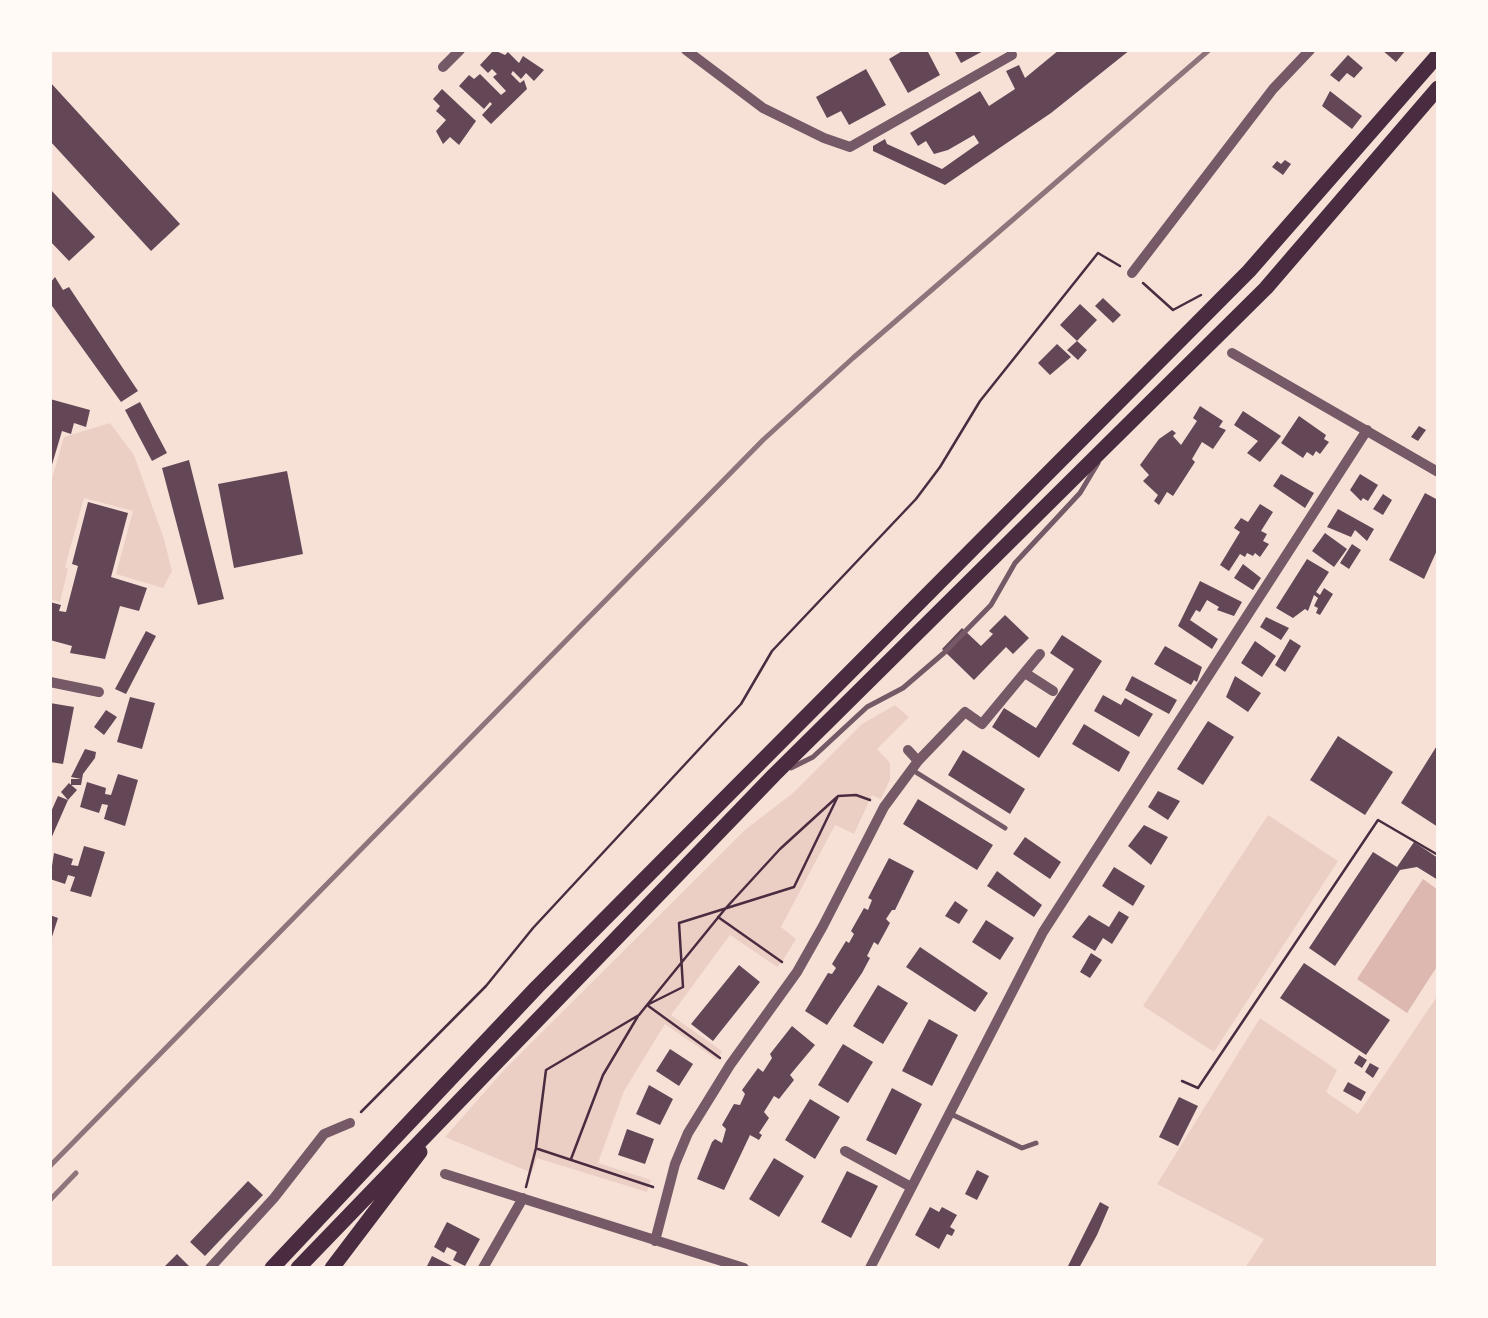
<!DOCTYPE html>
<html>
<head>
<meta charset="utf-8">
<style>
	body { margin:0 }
	#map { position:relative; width:1488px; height:1318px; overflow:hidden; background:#f7e1d7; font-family:Signika,sans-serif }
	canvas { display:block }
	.frame { position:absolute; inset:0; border:52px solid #fffaf5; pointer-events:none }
</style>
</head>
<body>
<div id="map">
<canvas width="1488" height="1318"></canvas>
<div class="frame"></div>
</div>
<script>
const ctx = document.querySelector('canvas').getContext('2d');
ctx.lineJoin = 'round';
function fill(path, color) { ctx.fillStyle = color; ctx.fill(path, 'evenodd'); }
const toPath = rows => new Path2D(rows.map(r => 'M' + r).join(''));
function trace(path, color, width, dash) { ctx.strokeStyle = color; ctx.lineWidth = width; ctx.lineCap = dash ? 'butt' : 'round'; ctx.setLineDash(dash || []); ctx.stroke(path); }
const green = toPath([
	[110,423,134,455,164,539,172,571,163,588,116,574,133,511,84,498,65,567,68,569,60,602,50,599,50,485,64,437],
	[895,705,909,717,877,749,890,763,890,779,881,799,872,795,854,834,835,825,781,927,796,939,782,962,777,967,730,935,671,1015,722,1051,717,1060,665,1024,624,1091,598,1163,651,1180,647,1192,537,1158,532,1173,445,1137,504,1070,746,829,793,793,862,724],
	[1268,815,1338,861,1214,1052,1143,1006],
	[1438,995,1438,1268,1245,1268,1264,1239,1157,1184,1260,1018,1337,1070,1326,1092,1358,1114]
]);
const water = toPath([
	[1423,879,1438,890,1438,965,1407,1013,1357,979]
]);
const building = toPath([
	[494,50,505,55,508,52,519,63,523,56,544,70,534,81,526,73,521,79,513,71,511,74,520,83,524,80,527,89,491,124,482,115,492,104,490,102,484,109,459,86,469,75,474,79,480,74,501,95,506,91,493,77,497,74,492,69,488,73,480,65],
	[904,50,927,50,940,75,908,93,889,59],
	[954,50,985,50,961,63],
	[1059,50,1130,50,1051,113,945,185,873,151,873,146,885,139,887,144,942,169,979,143,974,135,948,150,934,154,926,141,918,146,910,133,980,91,989,106,1015,89,1006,71,1019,65,1025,78],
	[1382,50,1406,50,1396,62],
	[1348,55,1363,68,1354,78,1347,73,1339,82,1330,75],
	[866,69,886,105,849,125,841,111,827,118,816,97],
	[50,82,180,224,151,251,50,141],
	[442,89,476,121,459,145,450,137,443,144,436,131,446,120,436,111,440,106,433,99],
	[1330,91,1362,116,1352,129,1322,106],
	[1285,160,1291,164,1283,175,1272,167,1277,161,1281,164],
	[50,189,95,237,69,261,50,241],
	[55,277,63,290,69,287,138,391,121,402,50,303,50,283],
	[1103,298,1121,315,1113,323,1095,306],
	[1080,304,1097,320,1077,341,1087,350,1078,360,1067,350,1077,341,1060,325],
	[1057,344,1071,357,1050,375,1038,363],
	[50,399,90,410,86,427,74,423,71,434,62,431,51,468],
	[140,402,167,453,152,461,125,410],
	[1200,406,1223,421,1219,427,1226,430,1213,449,1202,442,1192,459,1195,462,1173,496,1167,492,1159,505,1154,501,1158,495,1143,481,1149,475,1140,465,1159,439,1172,430,1176,433,1173,436,1181,445,1197,421,1193,418],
	[1243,411,1281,436,1260,462,1247,453,1258,441,1234,425],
	[1299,416,1326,435,1324,439,1329,442,1320,454,1316,451,1313,456,1307,452,1303,458,1281,443],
	[1419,426,1426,430,1418,441,1411,437],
	[189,460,224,599,198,605,162,468],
	[287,471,303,554,234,568,218,484],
	[1281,474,1314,493,1305,508,1273,486],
	[1360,474,1378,485,1368,501,1363,498,1361,501,1350,490],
	[1425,493,1438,500,1438,548,1424,579,1389,560],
	[1383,494,1392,500,1383,515,1373,509],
	[88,502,128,513,111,577,147,588,139,611,120,606,105,659,70,653,72,646,50,640,50,602,61,605,59,611,66,612,78,566,72,564],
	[1260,504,1273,512,1261,531,1267,534,1263,541,1269,544,1260,557,1255,553,1253,556,1247,553,1245,557,1240,554,1229,571,1220,565,1240,532,1234,528,1241,518,1248,522],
	[1338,509,1374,529,1367,541,1355,530,1351,537,1327,527],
	[1325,533,1347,549,1334,567,1312,551],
	[1352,544,1361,550,1349,569,1340,563],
	[1307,559,1329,572,1316,592,1320,595,1324,588,1333,594,1320,615,1316,613,1318,608,1314,606,1318,598,1314,595,1308,611,1305,609,1293,618,1276,608],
	[1243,564,1261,578,1253,590,1234,578],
	[1200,581,1242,602,1234,616,1217,610,1219,607,1207,600,1200,612,1196,610,1190,620,1218,639,1212,649,1178,626],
	[1005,615,1029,638,1013,654,1006,647,974,680,942,649,962,628,981,646,993,634,989,631],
	[1266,617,1289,628,1281,640,1260,627],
	[146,631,156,636,126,694,115,689],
	[1062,635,1102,661,1039,758,992,727,1004,708,1036,728,1074,669,1050,653],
	[1290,639,1301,646,1285,672,1275,665],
	[1255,641,1276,656,1262,677,1241,663],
	[1165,646,1202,667,1197,682,1194,680,1191,685,1154,664],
	[1132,676,1177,700,1169,714,1125,690],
	[1235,676,1261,693,1248,712,1226,697],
	[1103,695,1121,705,1125,698,1153,714,1139,737,1094,711],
	[130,697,155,703,142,749,117,742],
	[50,703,74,707,63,764,50,762],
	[106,710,117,717,104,735,94,727],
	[1208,721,1234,737,1203,785,1177,769],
	[1084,724,1130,752,1119,772,1072,744],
	[1338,736,1393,772,1365,815,1310,780],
	[1438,744,1438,827,1401,803],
	[85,749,96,752,95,758,83,774,81,785,71,785,71,779,81,779,71,777],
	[963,750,1025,789,1010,814,948,775],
	[118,774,138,780,125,826,104,819,108,805,102,804,99,813,80,807,87,782,106,788,105,794,111,795],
	[69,783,77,790,68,800,61,792],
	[1158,791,1180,801,1168,820,1148,807],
	[58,796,68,800,50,841,50,814],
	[918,799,993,845,977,870,903,824],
	[1144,825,1168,837,1151,865,1128,846],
	[1025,837,1061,862,1050,879,1013,854],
	[1414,842,1438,858,1438,880,1417,867,1400,870,1335,966,1309,948,1373,852,1397,867],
	[84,846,105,852,91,897,70,891,75,877,68,875,65,884,50,879,54,853,73,859,71,865,78,866],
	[889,858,914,871,895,910,892,910,886,919,890,923,878,945,874,942,867,956,870,958,862,973,827,1025,805,1011,828,973,832,974,836,968,832,964,846,941,849,943,854,934,851,931,864,908,868,910,872,900,868,898],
	[1114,867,1145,886,1133,906,1102,886],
	[997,871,1042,905,1034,917,987,886],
	[955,901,968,910,959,924,945,916],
	[1119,911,1129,917,1112,944,1103,938,1095,951,1072,937,1089,915,1109,927],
	[50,915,58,918,51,940,50,940],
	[986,920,1014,938,1000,960,972,942],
	[920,947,988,993,975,1012,906,967],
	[1091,953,1102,960,1090,978,1080,972],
	[1304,963,1390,1020,1366,1055,1280,998],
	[739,965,760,982,713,1041,691,1024],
	[878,985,908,1003,883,1044,853,1026],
	[929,1019,958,1035,932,1086,902,1071],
	[792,1026,815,1045,790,1075,794,1080,779,1099,774,1096,764,1112,769,1118,759,1133,762,1135,759,1140,750,1135,724,1190,697,1179,712,1142,715,1139,722,1143,726,1129,722,1125,734,1104,740,1105,745,1094,742,1090,758,1068,763,1072,772,1058,770,1054],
	[843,1044,873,1062,848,1103,818,1085],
	[670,1049,693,1064,679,1086,656,1071],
	[1359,1055,1367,1060,1362,1068,1354,1063],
	[1370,1063,1379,1068,1373,1078,1365,1072],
	[1348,1082,1366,1092,1361,1101,1343,1091],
	[649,1085,673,1099,660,1125,636,1114],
	[892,1088,922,1104,896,1155,866,1140],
	[1179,1097,1198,1106,1178,1146,1159,1137],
	[810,1099,840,1117,815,1159,785,1140],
	[627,1129,654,1139,645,1164,618,1155],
	[774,1158,804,1176,779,1217,749,1199],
	[977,1170,989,1176,977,1200,965,1194],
	[847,1171,878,1186,851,1238,821,1222],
	[248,1181,263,1195,205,1256,190,1242],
	[1100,1202,1109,1207,1097,1235,1079,1268,1067,1268],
	[930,1207,939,1212,942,1207,957,1215,950,1227,955,1230,952,1236,947,1234,939,1249,915,1235],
	[447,1222,480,1239,465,1266,453,1260,457,1252,447,1247,444,1253,434,1247],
	[177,1254,191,1268,163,1268],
	[432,1256,456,1268,426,1268]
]);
const path = toPath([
	[1143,283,1173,310,1201,295],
	[718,917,782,962],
	[720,1058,647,1005,725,909,780,849,837,797],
	[1182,1081,1198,1088,1378,820,1438,855],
	[361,1112,486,986,533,928,741,704,772,651,916,499,940,467,980,401,1098,253,1120,266],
	[538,1149,653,1187],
	[571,1159,603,1075,638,1016],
	[526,1187,536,1148,546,1070,639,1015,647,1005,683,987,679,923,794,887,838,796,856,795,870,800]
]);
const service = toPath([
	[791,768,813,757,867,707,903,688,945,652,991,605,1015,563,1080,493,1098,463],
	[914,771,1005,828],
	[951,1114,1022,1148,1036,1143]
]);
const minor = toPath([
	[686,50,763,108,824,138,850,147,1012,55],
	[443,67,460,50],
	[1132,273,1273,89,1310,50],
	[1232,353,1438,472],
	[1025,673,1053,691],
	[50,682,99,692],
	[918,761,965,712,982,724,1040,654],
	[845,1151,911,1187],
	[445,1174,744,1268],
	[655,1241,675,1164,688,1133,730,1065,797,972,823,926,884,807,918,761,908,750],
	[210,1268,274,1198,324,1134,350,1123],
	[483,1268,523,1198],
	[870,1268,1043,932,1367,430]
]);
const trunk = toPath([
	[272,1268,537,987,1249,271,1438,55],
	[298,1268,774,775,1266,288,1438,88],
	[332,1268,420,1152]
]);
const rail = toPath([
	[50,1166,763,440,853,358,1209,50],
	[50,1200,76,1173]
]);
fill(green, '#ebcfc5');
fill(water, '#dcb8b0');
fill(building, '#644757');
trace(path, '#4a2c40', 2.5);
trace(service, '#755966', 5);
trace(minor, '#755966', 10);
trace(trunk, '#4a2c40', 15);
trace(rail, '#8f747c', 5);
</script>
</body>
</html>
